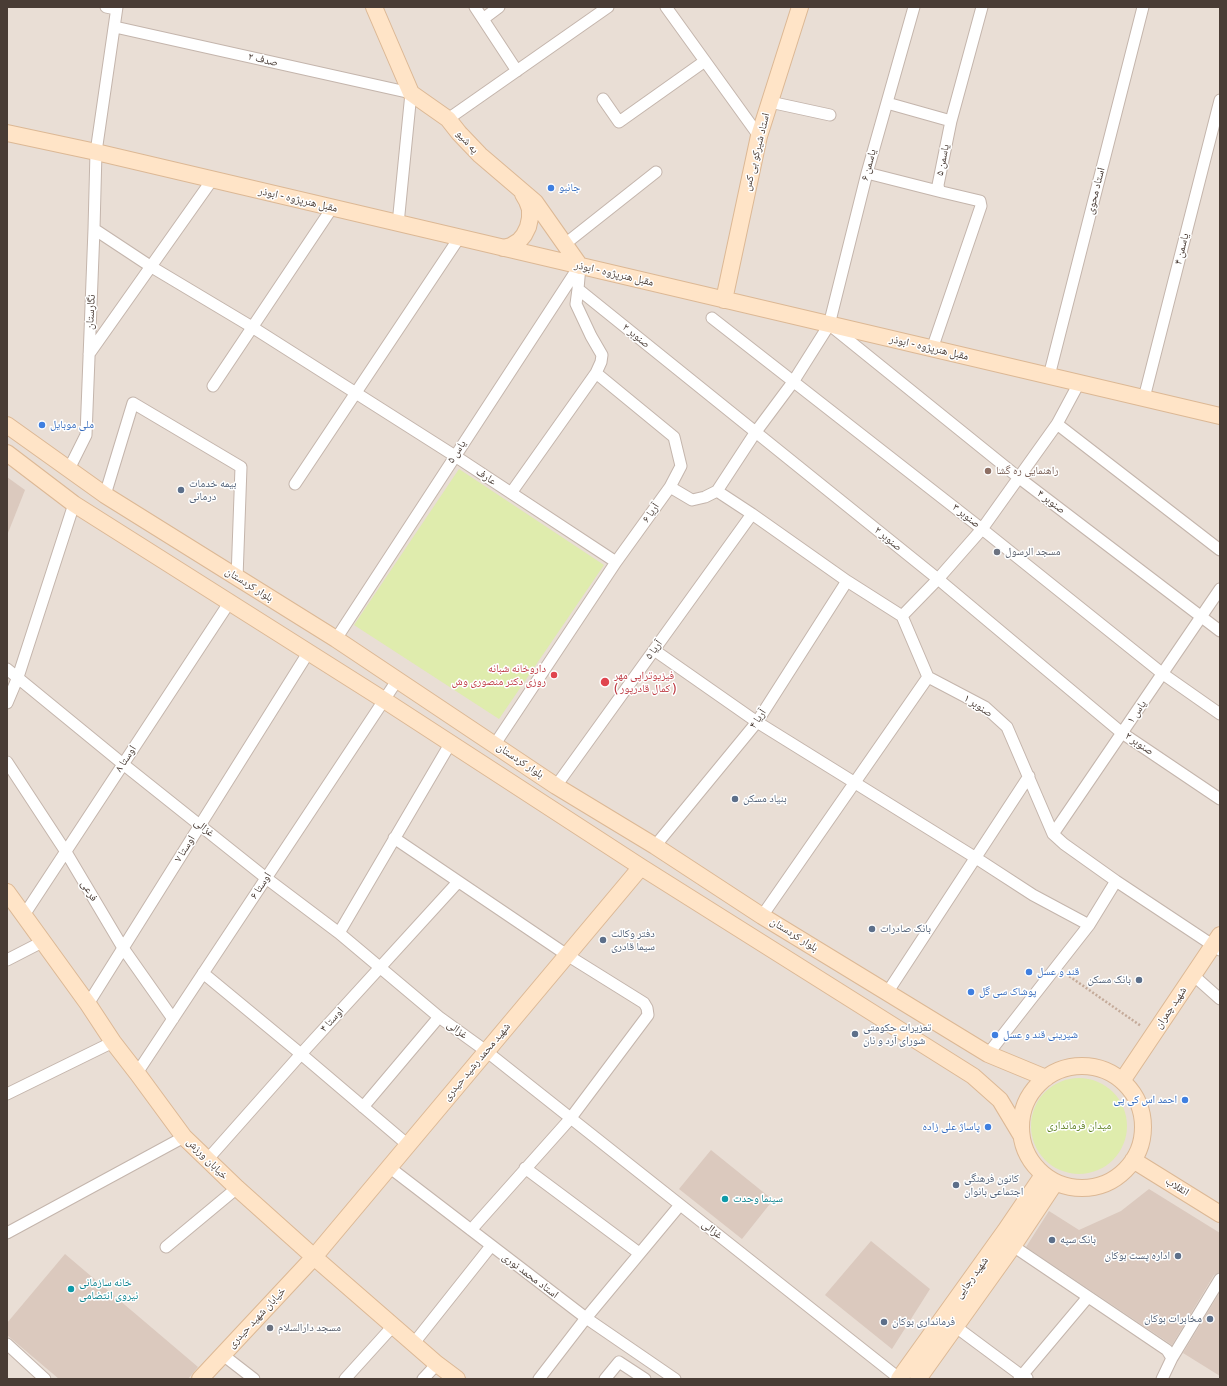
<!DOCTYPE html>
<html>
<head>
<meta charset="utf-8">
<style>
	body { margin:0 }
	#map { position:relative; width:1227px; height:1386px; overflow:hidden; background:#f5ede7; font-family:Signika,sans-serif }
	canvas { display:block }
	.frame { position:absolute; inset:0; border:8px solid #493c35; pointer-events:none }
</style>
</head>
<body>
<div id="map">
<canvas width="1227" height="1386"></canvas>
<div class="frame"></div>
</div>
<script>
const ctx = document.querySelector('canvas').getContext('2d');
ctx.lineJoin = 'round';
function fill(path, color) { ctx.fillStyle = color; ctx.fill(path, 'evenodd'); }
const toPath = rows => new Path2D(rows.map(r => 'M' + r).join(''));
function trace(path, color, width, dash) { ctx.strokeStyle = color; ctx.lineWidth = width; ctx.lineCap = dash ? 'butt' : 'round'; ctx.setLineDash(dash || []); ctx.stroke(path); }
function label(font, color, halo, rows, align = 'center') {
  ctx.font = font + ' Signika,"Noto Naskh Arabic",sans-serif'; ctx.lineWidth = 3; ctx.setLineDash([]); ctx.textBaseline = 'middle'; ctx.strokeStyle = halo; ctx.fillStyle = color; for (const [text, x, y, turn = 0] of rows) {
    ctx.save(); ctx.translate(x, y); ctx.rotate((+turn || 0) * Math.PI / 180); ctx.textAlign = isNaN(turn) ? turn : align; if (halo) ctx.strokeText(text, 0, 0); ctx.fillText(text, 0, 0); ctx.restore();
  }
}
const residential = toPath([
	[7,7,1220,7,1220,1379,7,1379]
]);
const green = toPath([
	[459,469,604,565,499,719,354,625],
	'1031 1126a48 48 0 1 1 96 0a48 48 0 1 1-96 0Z'
]);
const building = toPath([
	[7,477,25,490,8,533,7,533],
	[711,1150,773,1200,742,1239,679,1189],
	[1149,1189,1220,1233,1220,1272,1214,1275,1172,1345,1026,1247,1049,1211,1079,1230,1121,1211],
	[871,1241,930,1289,892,1349,825,1295],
	[65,1254,198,1367,188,1379,59,1379,7,1335,7,1323],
	[1220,1292,1220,1376,1183,1353]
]);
const path = toPath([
	[1066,974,1141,1026]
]);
const street = toPath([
	[106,7,116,9],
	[475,7,517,71],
	[666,7,759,136],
	[483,19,499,7],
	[115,27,411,93,398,224],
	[603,99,619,122,705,61],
	[770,102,830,115],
	[887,103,951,121],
	[448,119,608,7],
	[867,173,942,192],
	[94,229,150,266,252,327,455,456,616,562],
	[565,244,656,172],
	[580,266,578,289,938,579,1122,733,1220,799],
	[712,318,982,529,1163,674,1220,714],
	[831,326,1018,477,1220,631],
	[932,349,981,206,980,201,942,192,939,190,938,185,951,121,982,7],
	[89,354,212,180],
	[1049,376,1143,7],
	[213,386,332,208],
	[1144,398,1220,100],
	[1057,424,1220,550],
	[69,469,86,435,94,229,96,152,117,7],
	[295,484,459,238],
	[670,487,692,500,705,497,717,491,755,433,793,382,829,325,867,173,914,7],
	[717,491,752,514,847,581,902,616,928,677,985,707,1007,727,1053,834,1064,844,1116,881,1220,950],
	[511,493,596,373],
	[105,495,133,403,241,467,237,578],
	[902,616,938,579,982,529,1057,424,1079,383],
	[336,639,578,268],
	[654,650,757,722,976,858,1033,895,1089,925],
	[7,669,123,764,266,878,339,933,439,1017,486,1051,900,1379],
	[7,703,18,677,74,504],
	[495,744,616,562,670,487,681,466,674,437,596,373,601,362,602,355,591,336,576,304,578,289],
	[7,762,66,852,123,948,173,1019],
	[556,786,752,514],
	[1053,834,1220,589],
	[394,838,567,955,644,1003,647,1008,648,1015,570,1119,471,1230],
	[655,846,757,722,847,581],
	[24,915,229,603],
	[762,916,928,677],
	[339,933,450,744],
	[7,960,42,942],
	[203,973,301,1054,408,1145],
	[1193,975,1220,999],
	[887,993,1029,776],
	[88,1004,308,653],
	[988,1054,1089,925,1116,881],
	[137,1073,398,679],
	[7,1094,113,1042],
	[363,1107,439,1017],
	[207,1160,301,1054,458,882],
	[389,1167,586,1318,675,1379],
	[525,1168,639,1253],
	[7,1233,184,1137],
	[1013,1246,1167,1350,1172,1358,1162,1379],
	[166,1247,237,1188],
	[956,1327,1022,1376,1027,1378],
	[414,1343,491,1246],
	[7,1344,45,1379],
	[223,1355,254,1379],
	[1172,1358,1220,1279],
	[345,1379,393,1326],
	[423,1379,437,1364],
	[539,1379,586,1318,680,1205],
	[605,1379,619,1362,645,1379],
	[1019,1379,1088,1297]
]);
const secondary = toPath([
	[374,7,411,93,448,119,459,133,480,155,535,202,580,266],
	[7,133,96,152,1220,416],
	[503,248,511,246,519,241,524,235,528,227,530,218,530,209,527,201,523,194],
	[724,300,759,136,800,7],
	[7,425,105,495,336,639,556,786,655,846,762,916,988,1054,1046,1078],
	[7,453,74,504,384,700,641,867,973,1076,1000,1100,1021,1135],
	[7,892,88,1004,113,1042,137,1073,184,1137,237,1188,314,1257,437,1364,457,1379],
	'1021 1127a61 61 0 1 1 122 0a61 61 0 1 1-122 0Z',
	[1122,1081,1220,935],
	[1133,1160,1220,1214],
	[200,1379,314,1257,641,867],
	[899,1379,1005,1231,1043,1175],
	[918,1379,1013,1246,1055,1183]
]);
const markers = [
	[551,188,4,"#3f7fe0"],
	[42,425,4,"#3f7fe0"],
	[988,471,4,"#8d6e63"],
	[181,490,4,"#5c6f8a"],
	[997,552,4,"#6b7280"],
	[554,675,4,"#e0444e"],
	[605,682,5,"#e0444e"],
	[735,799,4,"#5c6f8a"],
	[872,929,4,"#5c6f8a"],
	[603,940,4,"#5c6f8a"],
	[1029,972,4,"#3f7fe0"],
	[1139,980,4,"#5c6f8a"],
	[971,992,4,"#3f7fe0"],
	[855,1034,4,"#5c6f8a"],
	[995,1035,4,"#3f7fe0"],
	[1185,1100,4,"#3f7fe0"],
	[988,1127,4,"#3f7fe0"],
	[956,1185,4,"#5c6f8a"],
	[725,1199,4,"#0f9aa8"],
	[1052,1240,4,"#5c6f8a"],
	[1178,1256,4,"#5c6f8a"],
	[71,1289,4,"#0f9aa8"],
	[1210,1319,4,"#5c6f8a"],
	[884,1322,4,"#5c6f8a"],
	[270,1328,4,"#6b7280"]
];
const streetNames = [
	["صدف ۲",263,60,13],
	["په شیو",467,142,48],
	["استاد شیرکو بی کس",757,152,-76],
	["یاسمن ۵",943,160,-79],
	["یاسمن ۶",869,165,-75],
	["استاد محوی",1096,191,-76],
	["مقبل هنرپژوه - ابوذر",298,200,13],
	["یاسمن ۴",1182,249,-76],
	["مقبل هنرپژوه - ابوذر",614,274,13],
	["نگارستان",91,312,-87],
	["صنوبر ۲",636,336,39],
	["مقبل هنرپژوه - ابوذر",929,348,13],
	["یاس ۵",457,452,-57],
	["عارف",486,477,33],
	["صنوبر ۴",1051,502,37],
	["آریا ۶",651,513,-55],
	["صنوبر ۳",966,516,38],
	["صنوبر ۲",888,539,39],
	["بلوار کردستان",249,585,32],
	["آریا ۵",654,650,-54],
	["صنوبر ۱",978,706,33],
	["یاس ۱",1137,712,-55],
	["آریا ۴",758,719,-55],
	["صنوبر ۲",1139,744,34],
	["اوستا ۸",126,759,-57],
	["بلوار کردستان",520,761,34],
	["غزالی",204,828,39],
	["اوستا ۷",185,849,-58],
	["اوستا ۶",261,886,-57],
	["فرعی",89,891,59],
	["بلوار کردستان",794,935,32],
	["شهید چمران",1171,1008,-56],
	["اوستا ۴",332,1020,-48],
	["غزالی",457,1030,36],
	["شهید محمد رشید حیدری",477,1062,-50],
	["خیابان ورزش",207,1159,45],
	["انقلاب",1177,1187,32],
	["غزالی",712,1230,38],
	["استاد محمد نوری",530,1276,37],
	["شهید رجایی",972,1278,-54],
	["خیابان شهید حیدری",257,1318,-47]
];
const shopNames = [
	["جانبو",559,188],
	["ملی موبایل",50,425],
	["قند و عسل",1037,972],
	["پوشاک سی گل",979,992],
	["شیرینی قند و عسل",1003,1035],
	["احمد اس کی پی",1177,1100,"right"],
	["پاساژ علی زاده",980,1127,"right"]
];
const educationNames = [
	["راهنمایی ره گشا",996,471]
];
const serviceNames = [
	["بیمه خدمات",189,484],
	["درمانی",189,497],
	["بنیاد مسکن",743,799],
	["بانک صادرات",880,929],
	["دفتر وکالت",611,934],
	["سیما قادری",611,947],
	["بانک مسکن",1131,980,"right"],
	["تعزیرات حکومتی",863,1028],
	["شورای آرد و نان",863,1041],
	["کانون فرهنگی",964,1179],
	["اجتماعی بانوان",964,1192],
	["بانک سپه",1060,1240],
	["اداره پست بوکان",1170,1256,"right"],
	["مخابرات بوکان",1202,1319,"right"],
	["فرمانداری بوکان",892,1322]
];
const worshipNames = [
	["مسجد الرسول",1005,552],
	["مسجد دارالسلام",278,1328]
];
const healthNames = [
	["داروخانه شبانه",546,669],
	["روزی دکتر منصوری وش",546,682],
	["فیزیوتراپی مهر",614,676,"left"],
	["( کمال قادرپور )",614,689,"left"]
];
const parkNames = [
	["میدان فرمانداری",1079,1126]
];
const cultureNames = [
	["سینما وحدت",733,1199],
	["خانه سازمانی",79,1283],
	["نیروی انتضامی",79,1296]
];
fill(residential, '#e9ded5');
fill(green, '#dfecad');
fill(building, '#dbc9be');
trace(street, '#c4b5ac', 13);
trace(secondary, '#dcb895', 18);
trace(path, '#c4aa99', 2.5, [2, 2]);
trace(street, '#fff', 11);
trace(secondary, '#ffe4c7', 16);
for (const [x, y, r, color] of markers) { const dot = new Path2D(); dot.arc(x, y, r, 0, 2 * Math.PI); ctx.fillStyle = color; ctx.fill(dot); trace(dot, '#fff', 1.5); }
label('11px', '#493c35', '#fff', streetNames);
label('11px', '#366cbe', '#fff', shopNames, 'left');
label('11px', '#785e54', '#fff', educationNames, 'left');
label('11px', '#4e5e75', '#fff', serviceNames, 'left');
label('11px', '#5b616d', '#fff', worshipNames, 'left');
label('11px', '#be3a42', '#fff', healthNames, 'right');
label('11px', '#5d8023', '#fff', parkNames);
label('11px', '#0d838f', '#fff', cultureNames, 'left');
</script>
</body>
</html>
